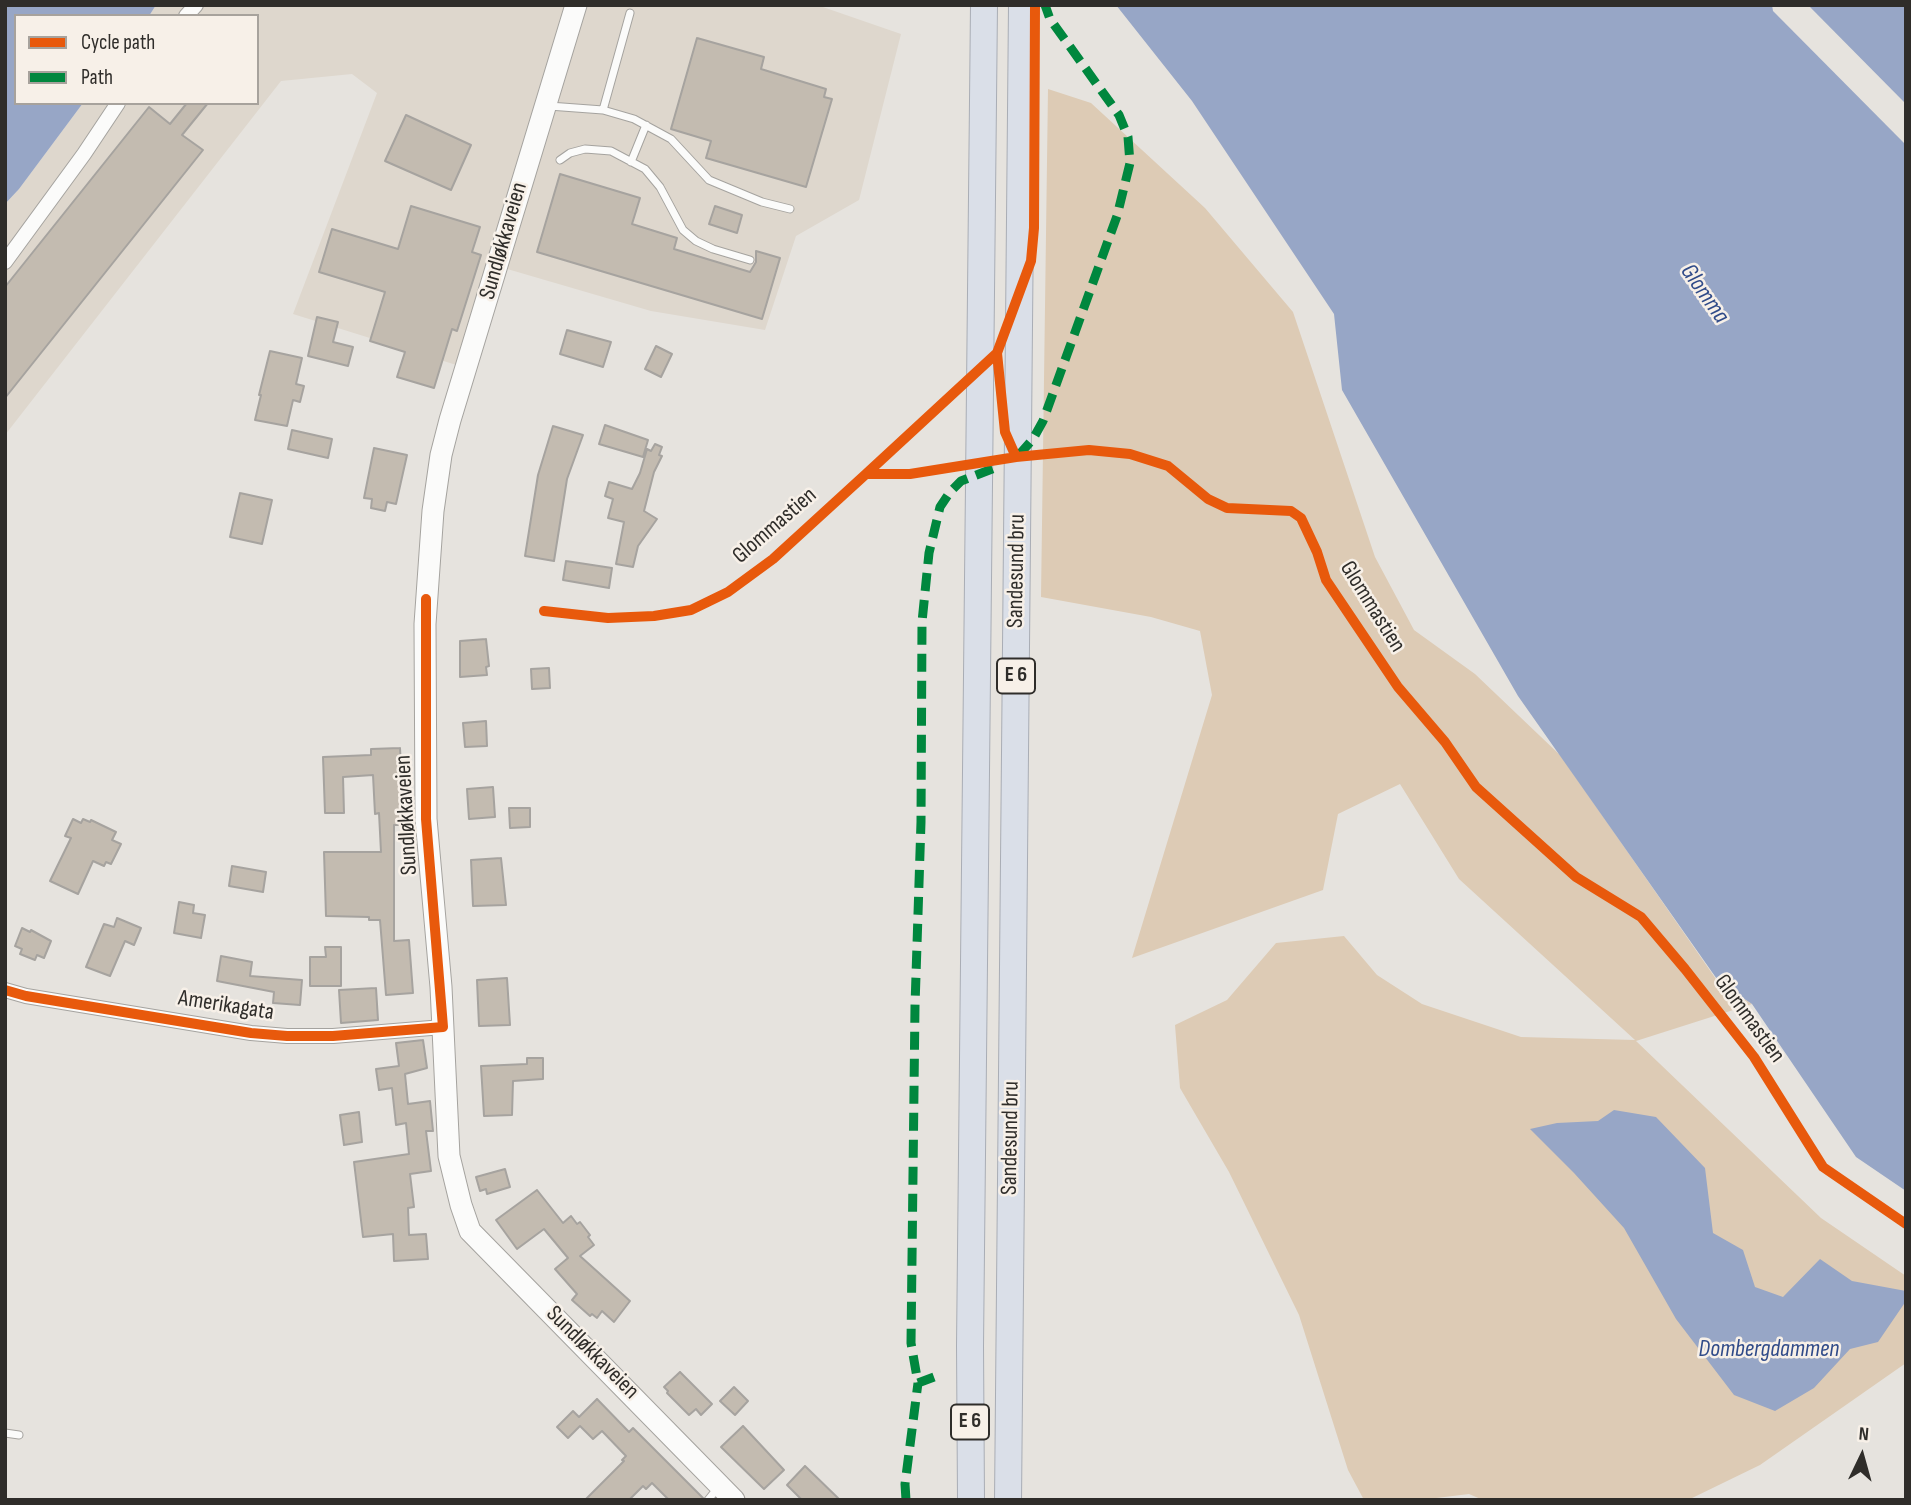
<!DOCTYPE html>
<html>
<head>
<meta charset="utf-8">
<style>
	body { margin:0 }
	#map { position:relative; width:1911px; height:1505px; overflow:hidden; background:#e6e3de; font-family:"Sofia Sans Condensed",sans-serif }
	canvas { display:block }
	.frame { position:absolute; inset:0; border:7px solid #2f2d2a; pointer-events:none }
	.legend { position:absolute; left:14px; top:14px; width:245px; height:91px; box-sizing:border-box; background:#f7f0e8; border:2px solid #a7a29c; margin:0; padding:9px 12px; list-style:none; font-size:21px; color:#2f2d2a }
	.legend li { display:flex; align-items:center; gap:14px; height:35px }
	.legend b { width:35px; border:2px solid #a7a29c }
	.north { position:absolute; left:1827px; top:1421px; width:70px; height:70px; -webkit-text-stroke:5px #f7f0e8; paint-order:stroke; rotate:5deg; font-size:19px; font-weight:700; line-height:28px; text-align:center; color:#2f2d2a }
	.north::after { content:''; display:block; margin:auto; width:24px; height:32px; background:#2f2d2a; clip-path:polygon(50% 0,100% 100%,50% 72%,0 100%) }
</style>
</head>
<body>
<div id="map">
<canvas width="1911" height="1505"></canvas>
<div class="frame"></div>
<ul class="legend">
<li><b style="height:9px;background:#e8590c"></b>Cycle path</li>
<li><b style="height:9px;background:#00873e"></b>Path</li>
</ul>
<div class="north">N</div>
</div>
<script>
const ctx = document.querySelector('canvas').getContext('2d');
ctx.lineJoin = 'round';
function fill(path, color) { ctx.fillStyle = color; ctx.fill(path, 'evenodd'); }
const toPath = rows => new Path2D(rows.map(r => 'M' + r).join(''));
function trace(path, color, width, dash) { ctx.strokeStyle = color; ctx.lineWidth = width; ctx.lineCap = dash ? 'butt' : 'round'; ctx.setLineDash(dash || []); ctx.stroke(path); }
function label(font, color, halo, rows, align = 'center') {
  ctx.font = font + ' "Sofia Sans Condensed",sans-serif'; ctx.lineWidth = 5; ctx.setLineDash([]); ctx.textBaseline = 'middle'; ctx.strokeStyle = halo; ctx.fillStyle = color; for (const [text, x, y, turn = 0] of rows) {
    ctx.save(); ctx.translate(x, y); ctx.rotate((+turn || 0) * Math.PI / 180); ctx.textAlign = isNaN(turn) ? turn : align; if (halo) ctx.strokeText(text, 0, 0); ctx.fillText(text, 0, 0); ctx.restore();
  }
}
const built = toPath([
	[156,5,817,5,901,34,859,200,796,236,765,330,651,311,497,266,466,368,293,314,377,93,352,74,281,81,5,435,5,204,19,189,83,103,257,103,257,16,149,16]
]);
const green = toPath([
	[1048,89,1091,103,1205,208,1293,312,1375,557,1414,630,1475,674,1561,756,1718,982,1752,1004,1636,1041,1821,1218,1906,1276,1906,1363,1760,1465,1688,1500,1483,1500,1469,1494,1420,1500,1364,1500,1348,1470,1299,1315,1229,1172,1180,1088,1175,1025,1227,1000,1276,943,1344,936,1377,975,1422,1004,1521,1037,1635,1040,1459,879,1400,784,1338,814,1323,890,1132,958,1212,695,1200,631,1151,617,1041,597]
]);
const water = toPath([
	[5,5,156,5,149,16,16,16,16,103,83,103,19,189,5,204],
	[1116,5,1906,5,1906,1191,1856,1157,1752,1004,1719,982,1518,696,1342,390,1334,314,1192,101],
	[1614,1110,1656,1117,1705,1168,1713,1233,1743,1250,1755,1287,1783,1297,1820,1259,1852,1281,1906,1291,1906,1301,1878,1342,1850,1349,1814,1388,1775,1411,1734,1395,1676,1319,1624,1228,1574,1173,1530,1129,1557,1123,1598,1121]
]);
const pier = toPath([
	[1772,5,1808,5,1906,104,1906,145,1773,11]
]);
const building = toPath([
	[697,38,764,57,761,69,826,89,824,97,832,99,806,187,706,158,711,141,671,129,697,38],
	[187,103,208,103,182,135,203,150,5,398,5,287,149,107,170,124,187,103],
	[406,115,471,145,451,190,385,161,406,115],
	[560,174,640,198,632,224,677,238,674,249,750,272,756,262,756,251,780,258,762,319,537,252,560,174],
	[411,206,480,227,472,252,481,255,457,331,452,329,434,388,397,377,405,352,370,341,385,292,319,272,332,229,398,249,411,206],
	[715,206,742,215,737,233,709,224,715,206],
	[317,317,338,322,333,342,353,347,348,366,308,356,317,317],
	[567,330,611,342,603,367,560,354,567,330],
	[656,346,672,354,661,377,645,369,656,346],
	[270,351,302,358,296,384,304,386,300,402,293,400,287,426,255,420,261,395,259,395,270,351],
	[605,425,648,440,643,457,599,444,605,425],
	[553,426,583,435,567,479,554,561,525,556,538,475,553,426],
	[292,430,332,439,328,458,288,449,292,430],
	[655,444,662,447,659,455,662,456,654,472,644,511,657,519,638,546,633,567,616,564,624,522,608,518,613,499,605,496,609,482,632,489,640,473,647,449,651,451,655,444],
	[374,448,407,455,396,504,387,502,385,511,371,508,372,499,364,498,374,448],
	[240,493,272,500,262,544,230,537,240,493],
	[566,561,612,568,609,588,563,580,566,561],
	[486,639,489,666,486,667,487,675,460,677,460,641,486,639],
	[549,668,550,688,532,689,531,669,549,668],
	[486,721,487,746,465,747,463,723,486,721],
	[400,748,404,825,394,825,394,941,409,940,413,993,386,995,380,920,369,920,369,917,326,916,324,852,381,852,379,813,375,814,373,775,343,777,344,813,325,813,323,757,371,755,371,749,400,748],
	[493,787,495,817,469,819,467,789,493,787],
	[509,808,530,808,530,827,510,828,509,808],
	[73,819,81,823,83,819,90,822,91,820,116,832,112,840,121,844,111,864,106,862,104,866,93,861,78,894,50,881,71,838,65,836,73,819],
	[501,858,506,905,473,906,471,860,501,858],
	[232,866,266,872,263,892,229,886,232,866],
	[179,902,194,905,193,913,205,915,201,938,174,933,179,902],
	[117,918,141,928,134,945,125,941,110,976,86,967,104,924,114,927,117,918],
	[22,928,30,932,31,930,51,941,44,958,37,955,35,960,20,954,22,949,15,946,22,928],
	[325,947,341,947,341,986,310,986,310,957,326,957,325,947],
	[221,956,252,962,250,976,302,980,300,1005,273,1003,274,992,217,981,221,956],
	[507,978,510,1025,479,1026,477,980,507,978],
	[376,988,378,1020,341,1023,339,990,376,988],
	[423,1040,427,1068,405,1074,408,1104,430,1101,433,1131,426,1131,431,1171,410,1174,414,1207,408,1208,409,1235,426,1234,428,1259,394,1261,393,1234,363,1237,354,1162,409,1154,406,1123,396,1125,392,1088,379,1090,376,1069,399,1066,396,1043,423,1040],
	[527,1058,543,1058,543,1079,513,1081,512,1115,484,1116,481,1066,527,1064,527,1058],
	[359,1112,362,1142,344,1145,340,1115,359,1112],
	[505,1169,510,1187,487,1194,486,1189,480,1191,476,1177,505,1169],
	[537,1190,563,1223,571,1216,577,1224,580,1222,590,1235,588,1237,594,1245,580,1256,630,1301,614,1322,602,1311,597,1318,592,1314,590,1316,572,1300,577,1294,555,1269,568,1258,544,1229,517,1249,496,1220,537,1190],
	[680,1372,712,1404,701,1415,696,1409,689,1415,667,1393,668,1391,664,1387,680,1372],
	[734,1387,748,1401,735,1415,720,1401,734,1387],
	[597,1399,629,1432,633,1428,703,1498,702,1500,669,1500,652,1483,646,1489,643,1486,629,1500,585,1500,624,1461,622,1460,626,1456,602,1431,593,1439,580,1426,568,1438,557,1427,573,1411,579,1417,597,1399],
	[743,1426,784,1470,764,1489,721,1447,743,1426],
	[805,1466,840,1500,802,1500,787,1485,805,1466]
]);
const lane = toPath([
	[549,106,603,110,634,119,671,139,709,180,762,202,790,209],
	[603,110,630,13],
	[560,160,570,153,585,149,611,151,645,169,660,187,683,230,696,241,713,249,750,260],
	[631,162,646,125],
	[5,1433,19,1435],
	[708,1500,717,1489]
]);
const street = toPath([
	[186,16,196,5],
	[5,262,84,154,118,103],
	[5,990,26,996,251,1033,287,1036,333,1036,443,1027]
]);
const secondary = toPath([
	[576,5,450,420,441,455,433,511,425,624,426,819,441,987,449,1156,461,1205,470,1231,734,1500]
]);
const highway = toPath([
	[971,1500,970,1345,984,5],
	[1008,1500,1022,5]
]);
const quiet = toPath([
	[1018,456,1033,439,1043,421,1117,216,1130,163,1128,137,1119,115,1050,19,1045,5],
	[934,1377,918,1383,911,1343,915,1006,921,822,922,622,929,553,940,507,950,492,961,481,1000,466],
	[906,1500,905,1484,918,1383]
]);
const cycleway = toPath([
	[1016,457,1005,432,997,353,1031,261,1034,228,1035,5],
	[866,474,997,353],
	[544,611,608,618,654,616,691,610,728,592,773,559,866,474,910,474,1016,457,1089,450,1130,454,1168,466,1208,499,1227,508,1291,511,1301,518,1317,552,1326,580,1398,687,1445,742,1476,787,1576,877,1641,917,1685,969,1754,1057,1823,1167,1906,1224],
	[5,990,26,996,251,1033,287,1036,333,1036,443,1027,426,819,426,599]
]);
const shields = [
	[1016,676,38],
	[970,1422,38]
];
const shieldNames = [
	["E 6",1016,676],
	["E 6",970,1422]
];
const streetNames = [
	["Sundløkkaveien",504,241,-74],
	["Glommastien",775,526,-41],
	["Sandesund bru",1017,571,-89],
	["Glommastien",1372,607,58],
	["Sundløkkaveien",407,815,-93],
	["Amerikagata",226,1006,9],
	["Glommastien",1749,1019,54],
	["Sandesund bru",1011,1138,-89],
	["Sundløkkaveien",592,1353,45]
];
const waterNames = [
	["Glomma",1704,294,55],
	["Dombergdammen",1769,1350]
];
fill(built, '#ded7cd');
fill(green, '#ddcbb5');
fill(water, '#97a6c6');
fill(pier, '#e6e3de');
fill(building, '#c3bbb0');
trace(building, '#a6a39f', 2);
trace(lane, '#a5a39f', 9);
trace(street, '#a5a39f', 16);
trace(secondary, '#a5a39f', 23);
trace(highway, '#a9adb5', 28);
trace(lane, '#fbfbfa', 7);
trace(street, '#fbfbfa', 14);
trace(secondary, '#fbfbfa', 21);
trace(highway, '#dadfe8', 26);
trace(quiet, '#00873e', 9, [18, 9]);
trace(cycleway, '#e8590c', 10);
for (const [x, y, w] of shields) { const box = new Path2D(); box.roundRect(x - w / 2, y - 17.5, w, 35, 5); ctx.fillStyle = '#f7f0e8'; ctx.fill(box); trace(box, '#2f2d2a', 2); }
label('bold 21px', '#2f2d2a', null, shieldNames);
label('23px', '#2f2d2a', '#f7f0e8', streetNames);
label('italic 24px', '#304b89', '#f7f0e8', waterNames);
</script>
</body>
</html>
